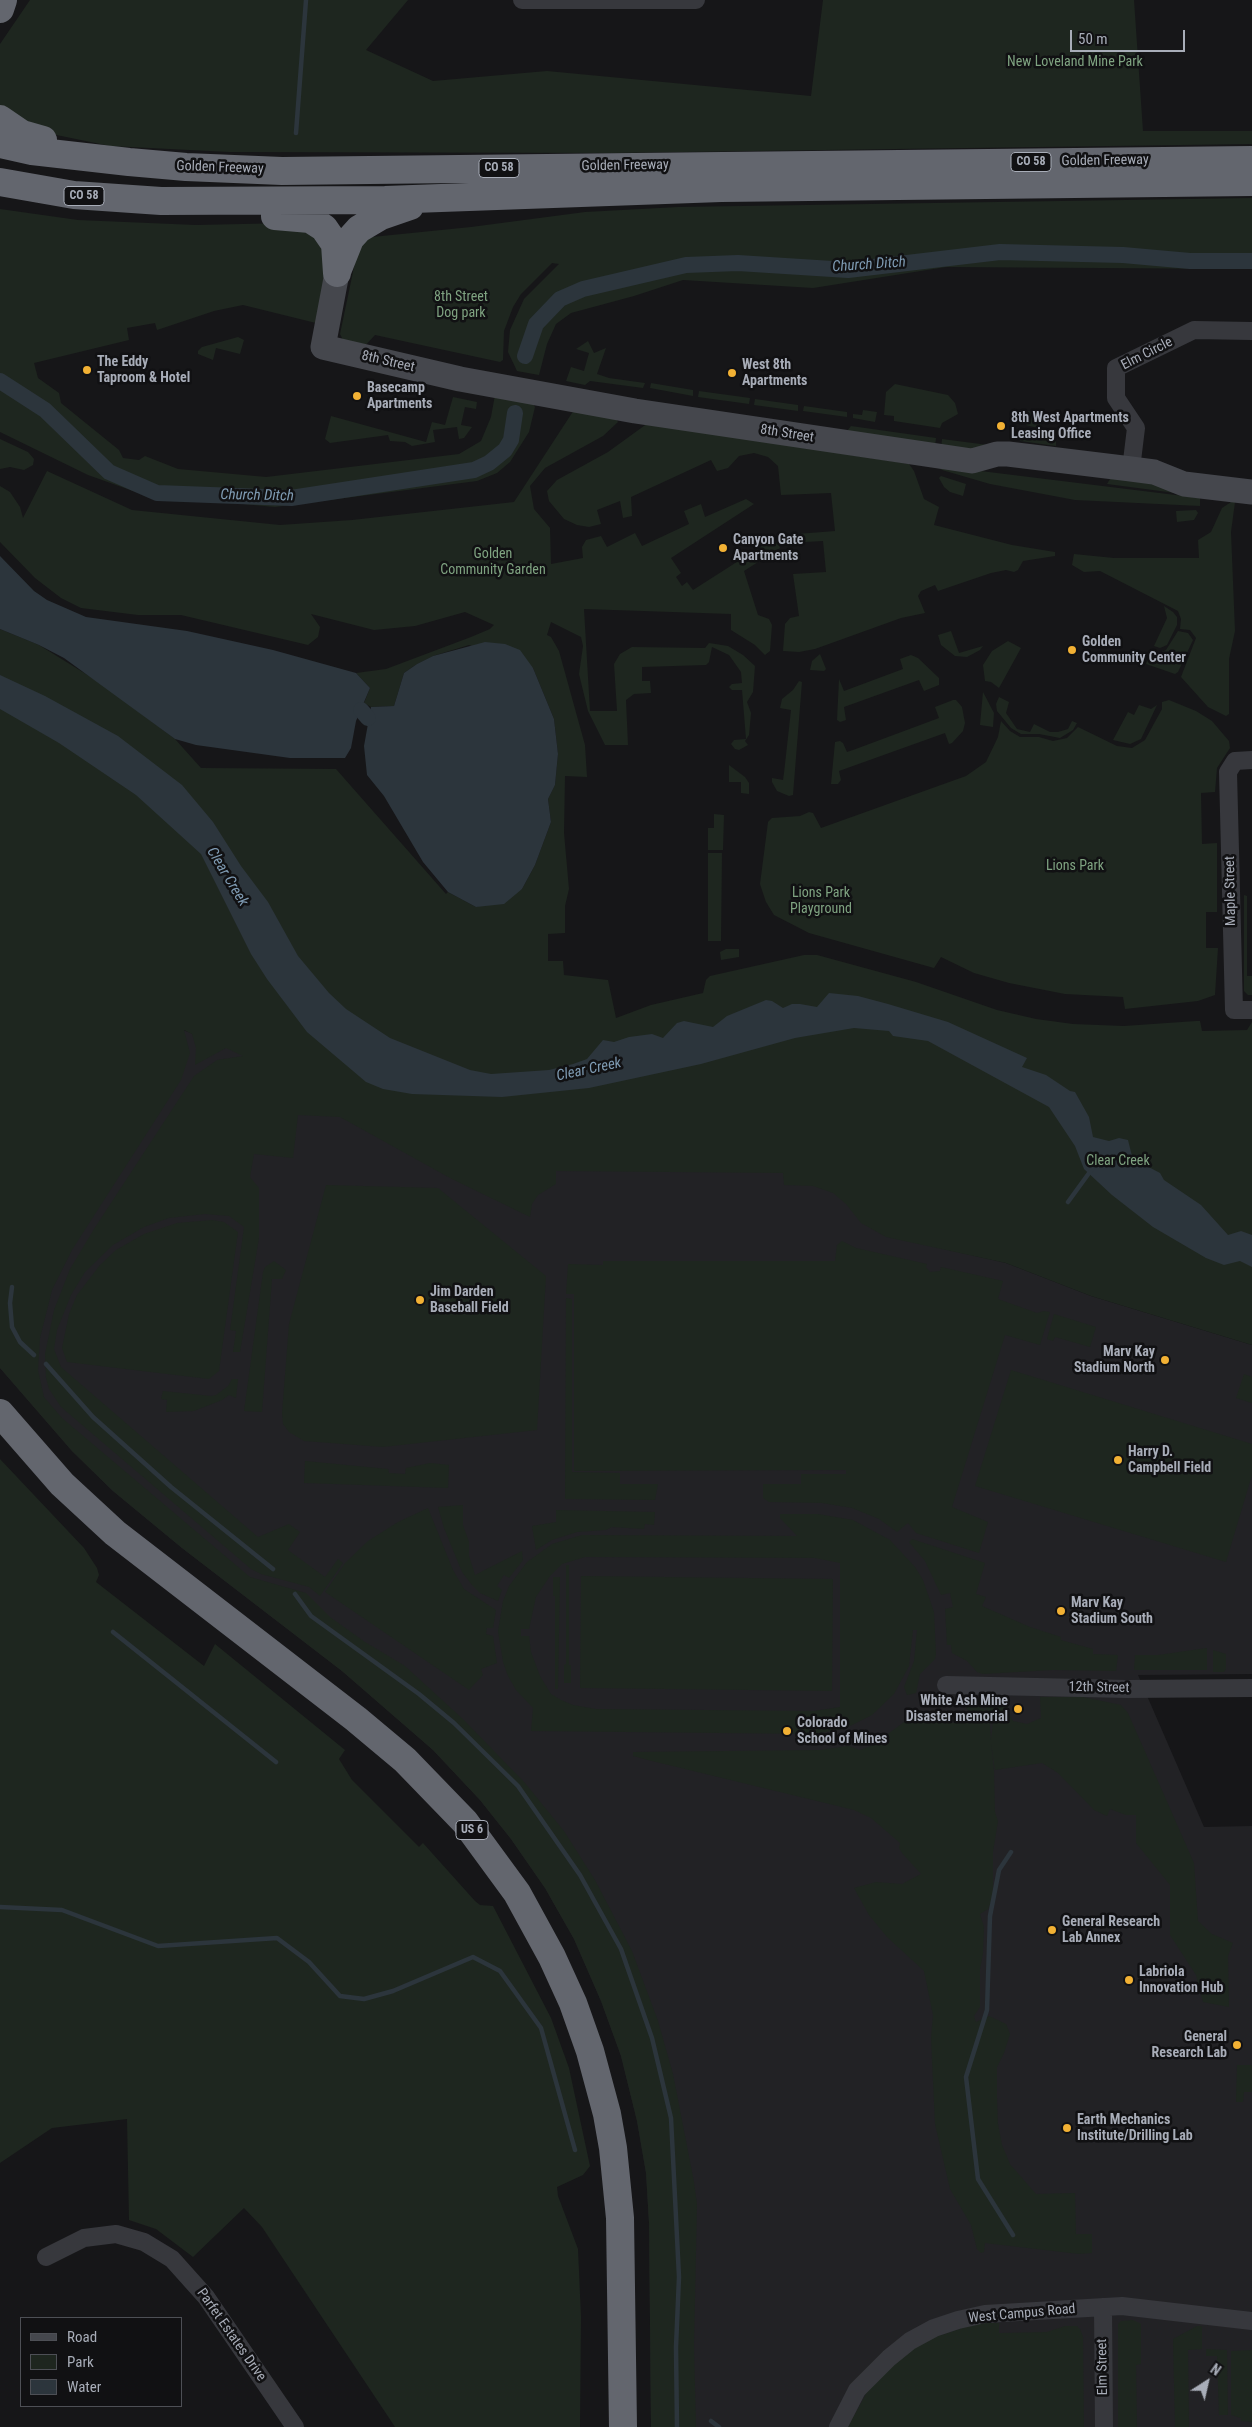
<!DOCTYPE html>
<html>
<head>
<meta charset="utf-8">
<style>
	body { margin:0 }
	#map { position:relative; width:1252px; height:2427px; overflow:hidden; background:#161618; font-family:"Roboto Condensed",sans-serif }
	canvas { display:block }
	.legend { position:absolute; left:20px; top:2317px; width:162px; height:90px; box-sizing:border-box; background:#111113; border:1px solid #4d4f55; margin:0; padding:6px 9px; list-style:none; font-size:15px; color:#a8adb8 }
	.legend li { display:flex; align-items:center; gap:10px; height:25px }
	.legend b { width:25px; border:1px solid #4d4f55 }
	.north { position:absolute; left:1182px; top:2357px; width:50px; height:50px; -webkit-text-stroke:4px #111113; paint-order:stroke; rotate:35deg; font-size:14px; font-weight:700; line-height:20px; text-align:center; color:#a8adb8 }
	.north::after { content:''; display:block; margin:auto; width:18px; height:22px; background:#a8adb8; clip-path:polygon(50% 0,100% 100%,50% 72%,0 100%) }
	.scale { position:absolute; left:1070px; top:30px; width:115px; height:22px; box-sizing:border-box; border:2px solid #a8adb8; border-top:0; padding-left:6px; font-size:15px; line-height:18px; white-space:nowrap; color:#a8adb8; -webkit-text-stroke:4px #111113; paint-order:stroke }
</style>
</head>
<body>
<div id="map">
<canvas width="1252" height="2427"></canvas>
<ul class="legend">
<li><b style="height:6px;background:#45474d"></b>Road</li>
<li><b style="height:14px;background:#1e261f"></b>Park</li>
<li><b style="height:14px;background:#2c353c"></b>Water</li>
</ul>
<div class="north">N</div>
<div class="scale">50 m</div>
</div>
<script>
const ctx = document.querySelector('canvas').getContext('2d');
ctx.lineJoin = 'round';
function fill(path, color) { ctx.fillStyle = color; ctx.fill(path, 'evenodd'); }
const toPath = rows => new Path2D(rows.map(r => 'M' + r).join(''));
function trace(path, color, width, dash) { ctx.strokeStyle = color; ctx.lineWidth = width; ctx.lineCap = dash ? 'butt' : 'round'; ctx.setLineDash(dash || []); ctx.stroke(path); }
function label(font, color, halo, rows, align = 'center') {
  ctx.font = font + ' "Roboto Condensed",sans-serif'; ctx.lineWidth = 5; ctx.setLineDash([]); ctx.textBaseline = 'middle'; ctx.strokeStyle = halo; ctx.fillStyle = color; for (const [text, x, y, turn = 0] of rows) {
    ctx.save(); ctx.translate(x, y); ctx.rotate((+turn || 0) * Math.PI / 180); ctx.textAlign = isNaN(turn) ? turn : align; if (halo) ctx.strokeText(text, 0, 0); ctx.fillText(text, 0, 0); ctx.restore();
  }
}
const built = toPath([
	[173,1026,216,1043,813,1165,901,1239,1006,1263,1091,1296,1252,1345,1252,1674,1138,1675,1204,1827,1252,1826,1252,2427,651,2427,649,2223,646,2173,637,2121,621,2056,601,2001,574,1939,545,1888,511,1839,480,1800,433,1750,342,1671,182,1548,113,1491,72,1451,0,1368]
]);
const green = toPath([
	[30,0,408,0,366,50,433,81,547,71,811,96,823,0,1134,0,1143,131,1252,131,1252,144,612,153,229,152,110,146,32,130,0,110,0,44],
	[1252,198,1252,269,946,267,813,288,683,280,634,296,571,313,556,324,547,344,539,375,517,371,508,352,510,330,524,299,559,264,552,263,521,294,513,307,504,331,503,360,500,362,375,335,362,349,343,340,340,334,358,248,362,242,372,237,471,227,585,212,678,207],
	[0,209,78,220,196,225,289,223,328,244,320,324,243,305,214,311,157,330,155,323,127,328,129,340,34,363,38,378,59,393,61,403,119,450,123,458,139,460,145,456,178,469,266,477,459,454,481,441,491,417,495,395,532,402,535,407,529,432,510,462,497,473,477,481,275,507,144,495,88,475,0,432],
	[238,337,244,340,240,354,216,348,213,360,198,354,198,351,202,347],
	[588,341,594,353,606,348,597,374,609,378,645,383,643,388,590,381,585,385,566,381,571,367,584,371,589,353,576,349],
	[651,383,693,390,693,396,650,388],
	[895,384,948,395,955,403,958,414,942,423,940,428,894,421,894,416,884,415,886,392],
	[699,391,750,398,749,404,698,397],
	[453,397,477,402,476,409,465,407,461,425,472,427,464,438,459,439,457,427,433,430,435,442,412,446,405,442,390,441,388,435,330,443,325,439,331,416,426,442,432,422,445,425],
	[755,399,798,405,798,411,754,405],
	[804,406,847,412,847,417,803,411],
	[576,410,615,417,618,422,603,436,545,468,530,486,534,509,550,528,551,564,583,558,582,547,586,540,601,536,607,547,635,533,642,546,689,524,684,511,701,504,705,517,746,499,754,504,671,558,681,573,676,577,682,586,687,582,693,590,776,537,780,548,744,571,758,615,769,619,772,625,770,651,765,655,755,645,731,630,731,614,584,609,590,711,617,711,614,664,620,654,632,647,705,648,709,643,728,646,743,655,755,666,753,692,747,702,751,713,749,735,745,741,748,745,739,750,735,749,731,744,734,740,746,739,742,690,732,690,729,687,732,684,742,683,741,672,729,655,712,647,709,662,706,665,642,667,642,681,650,681,651,693,634,694,626,700,628,745,605,745,588,711,579,674,583,646,581,637,551,622,547,635,551,637,559,651,585,745,587,777,565,776,564,833,569,889,565,906,565,933,548,934,548,961,563,961,564,975,608,980,616,1018,651,1005,703,993,706,980,710,976,804,955,817,955,916,982,997,1010,1036,1019,1073,1024,1124,1026,1196,1021,1200,1021,1202,1031,1247,1030,1252,1022,1252,1345,1091,1296,1006,1263,886,1237,861,1223,846,1204,833,1193,813,1186,784,1185,783,1173,556,1171,556,1184,538,1195,532,1204,530,1217,450,1178,340,1117,298,1115,293,1158,254,1154,250,1177,259,1188,259,1238,240,1352,233,1352,236,1331,230,1330,244,1227,229,1216,205,1214,169,1218,144,1227,113,1245,85,1272,71,1295,57,1330,54,1349,61,1367,258,1537,289,1524,300,1532,288,1550,325,1577,338,1559,343,1563,320,1596,309,1587,261,1574,251,1569,61,1407,49,1389,46,1378,45,1354,54,1310,70,1269,94,1229,194,1076,217,1060,243,1056,226,1048,195,1065,196,1048,192,1034,184,1030,190,1053,181,1080,72,1250,52,1290,40,1338,38,1370,44,1397,62,1418,250,1577,306,1593,330,1617,365,1642,405,1666,464,1720,525,1783,564,1831,595,1880,632,1951,658,2021,673,2074,694,2182,697,2204,694,2346,696,2427,651,2427,649,2223,646,2173,637,2121,621,2056,601,2001,574,1939,545,1888,511,1839,480,1800,433,1750,342,1671,182,1548,113,1491,72,1451,0,1368,0,629,39,645,102,684,175,739,201,768,336,769,446,894,448,892,476,907,522,889,535,865,551,822,548,799,555,785,558,754,554,719,533,668,469,645,433,656,417,664,404,673,394,706,371,707,364,703,370,688,356,673,386,669,471,637,490,629,494,625,465,612,415,626,374,630,311,614,320,627,318,637,308,645,181,615,138,615,81,608,61,598,35,578,0,542,0,486,10,492,20,507,23,518,47,471,132,510,280,525,352,520,514,502,572,413],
	[863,410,877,412,875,422,853,418,853,414,862,415],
	[1028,411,1042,413,1041,429,1026,425],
	[648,423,909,464,914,471,924,499,939,507,934,525,1012,545,1055,552,1055,556,1023,561,1018,570,1014,572,1006,570,991,573,938,591,935,585,921,591,918,596,925,613,901,618,815,649,799,652,783,651,785,624,790,618,799,616,793,574,826,572,823,541,788,543,784,535,835,531,831,493,781,495,778,466,768,457,754,453,739,456,728,468,717,471,711,460,631,497,632,516,623,518,620,501,597,510,601,524,589,527,577,525,564,519,549,501,547,491,557,480,608,452],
	[851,426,936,438,935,448,843,436],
	[1028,433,1056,435,1056,446,1020,441,1021,436,1027,437],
	[0,439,28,452,34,459,33,465,24,470,10,467,0,469],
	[942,439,996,446,971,453,941,449],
	[940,466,1200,498,1200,506,1075,500,990,484,942,470,936,467],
	[1113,474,1151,479,1183,494,1107,484],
	[941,476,966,484,963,496,950,492,944,487,939,478],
	[1231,502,1235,502,1231,532,1235,631,1229,659,1229,714,1226,716,1208,707,1181,677,1196,638,1190,630,1180,629,1181,619,1178,611,1100,571,1084,572,1072,565,1074,554,1114,558,1199,558,1198,540,1211,532,1222,508],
	[1196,510,1198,513,1194,520,1177,522,1176,511],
	[1164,606,1173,612,1177,617,1177,625,1167,645,1160,648,1154,646,1167,618],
	[951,631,959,653,983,646,980,650,967,657,955,656,941,645,938,635],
	[1178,631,1188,633,1193,640,1178,672,1175,674,1146,664,1152,649,1159,653,1166,650],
	[1008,641,1021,648,999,688,991,682,985,681,983,665,992,651],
	[820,654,826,669,824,671,810,670,812,661],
	[911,655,918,658,939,678,939,685,924,691,919,680,844,707,846,720,840,722,837,720,839,679,844,691,903,669,900,659],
	[799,681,802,682,793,795,789,796,777,791,772,782,772,778,783,780,784,773,791,710,780,708,782,699,793,690],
	[983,692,994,713,993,727,980,725],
	[999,697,1009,702,1006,713,1017,729,1030,732,1034,724,1050,732,1058,732,1068,729,1072,721,1077,723,1073,730,1060,738,1039,734,1021,734,1011,728,997,711,996,704],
	[953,700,956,700,962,707,965,723,963,731,952,743,949,744,945,733,839,771,841,780,838,784,831,784,835,742,840,741,843,743,847,752,853,750,939,718,935,707],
	[1169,700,1196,711,1212,721,1229,741,1230,748,1217,768,1215,792,1201,793,1202,844,1217,843,1217,912,1206,912,1206,948,1218,948,1215,995,1198,1001,1125,1009,1123,997,1065,994,1009,983,974,973,941,957,934,968,809,933,774,915,766,902,760,884,768,822,772,818,800,816,809,812,813,813,821,828,966,776,986,762,998,737,1001,721,1010,731,1020,737,1039,737,1053,741,1067,738,1078,727,1117,746,1132,748,1145,740,1162,709,1162,702],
	[1139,705,1151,709,1157,705,1141,739,1130,744,1113,740,1128,712,1134,715],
	[729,765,745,777,749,783,749,794,741,793,741,782,729,782],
	[714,814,724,815,723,850,708,850,708,828,714,828],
	[708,853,722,853,721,941,708,941],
	[1244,895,1247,896,1247,976,1252,976,1252,995,1248,995,1244,991],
	[726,949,739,949,739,957,721,960,720,952],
	[326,1185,438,1188,546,1276,537,1430,383,1447,304,1441,289,1432,283,1424,282,1413,289,1324],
	[212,1220,224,1222,238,1232,219,1371,209,1379,67,1362,62,1348,69,1314,77,1295,100,1265,116,1250,144,1234,177,1223],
	[842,1241,856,1248,927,1264,926,1267,930,1272,940,1271,941,1267,1003,1281,998,1299,1037,1313,1044,1311,1050,1312,1040,1345,1005,1335,952,1507,988,1522,979,1553,916,1533,908,1523,897,1532,879,1519,852,1508,822,1503,769,1502,763,1498,763,1484,801,1484,801,1474,846,1474,846,1470,574,1471,574,1294,566,1294,568,1264,603,1265,603,1261,835,1261,837,1245],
	[274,1261,286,1270,282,1279,272,1279,262,1412,244,1411,263,1272,265,1267],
	[566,1298,572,1299,572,1472,620,1473,620,1484,658,1484,655,1500,565,1499],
	[1054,1314,1096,1327,1090,1347,1055,1337,1053,1341,1047,1339],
	[1011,1370,1252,1444,1252,1475,1226,1562,975,1486],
	[1244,1374,1252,1377,1252,1403,1236,1398],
	[232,1379,238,1379,236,1398,229,1395,222,1400,194,1411,166,1412,167,1400,161,1399,163,1391,211,1396,216,1395,228,1386],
	[0,1459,84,1548,97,1568,99,1575,96,1582,204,1666,215,1644,345,1750,339,1759,352,1780,419,1847,423,1843,475,1901,480,1905,493,1906,551,2018,569,2068,590,2166,583,2175,557,2187,558,2196,578,2249,581,2317,580,2427,395,2427,262,2227,244,2208,193,2257,156,2229,129,2220,127,2119,52,2128,0,2163],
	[305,1461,388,1469,389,1473,405,1474,406,1468,430,1463,449,1465,448,1488,304,1483],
	[463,1505,463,1525,469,1542,469,1556,475,1575,522,1551,523,1560,509,1578,504,1575,497,1586,502,1590,498,1601,480,1593,472,1585,462,1572,444,1528,438,1507],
	[428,1508,453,1570,464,1589,496,1610,493,1628,487,1628,486,1634,493,1636,497,1663,481,1669,483,1675,469,1690,325,1592,345,1563,368,1541,398,1522],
	[556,1510,655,1512,654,1525,645,1524,644,1529,612,1527,606,1530,577,1532,552,1540,536,1550,532,1526,556,1522],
	[780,1514,818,1514,853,1520,890,1540,915,1567,923,1580,934,1612,936,1654,935,1659,920,1674,916,1693,907,1695,904,1687,914,1661,917,1630,913,1630,909,1666,894,1694,872,1715,844,1729,814,1734,531,1731,533,1708,516,1690,508,1676,503,1662,498,1631,503,1601,509,1586,527,1562,552,1544,582,1535,797,1536,780,1518],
	[585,1557,815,1558,840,1563,840,1707,814,1711,596,1709,573,1705,561,1700,551,1694,540,1676,531,1652,529,1636,521,1636,521,1629,529,1629,536,1597,550,1576,562,1564],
	[912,1539,985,1563,976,1594,986,1597,982,1606,1030,1627,1061,1637,1061,1640,1093,1649,1093,1654,1118,1655,1116,1671,1053,1670,983,1674,977,1672,967,1661,952,1653,951,1645,947,1645,945,1609,953,1607,950,1593,941,1595,925,1561,909,1542],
	[566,1565,569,1565,569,1665,571,1665,571,1683,564,1683,564,1665,566,1664],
	[581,1576,833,1579,832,1691,580,1688],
	[553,1577,560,1577,558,1689,555,1689,555,1596,553,1596],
	[1207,1648,1207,1670,1134,1670,1135,1655,1158,1655],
	[1213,1650,1226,1654,1226,1669,1224,1672,1213,1672],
	[1040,1697,1083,1697,1121,1705,1128,1713,1194,1863,1198,1921,1212,1934,1233,1943,1228,1956,1229,2007,1203,2002,1196,1975,1170,1935,1170,1885,1136,1843,1136,1815,1126,1815,1110,1809,1107,1816,1094,1810,1058,1773,1042,1763,995,1770,991,1743,994,1770,995,1812,998,1821,993,1852,993,1897,988,1909,980,1914,984,1927,983,1953,980,1969,980,2007,974,2016,976,2022,989,2016,1006,2024,1010,2034,1004,2053,997,2067,997,2098,998,2124,1002,2145,1010,2164,1036,2194,1075,2193,1076,2234,1092,2234,1092,2253,1079,2254,985,2243,984,2252,981,2253,977,2249,971,2225,950,2189,935,2124,931,2038,933,2015,924,1971,887,1937,869,1915,854,1888,876,1882,902,1884,921,1874,902,1853,899,1848,900,1843,871,1818,854,1810,648,1760,633,1756,633,1752,820,1750,848,1746,860,1750,871,1746,896,1728,908,1719,916,1709,942,1723,958,1723,959,1720,971,1713,965,1707,972,1701,989,1713,991,1740,993,1723,990,1712,973,1700,977,1698,1008,1698,1008,1712,1013,1721,1027,1724,1041,1718],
	[1237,2065,1252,2065,1252,2092,1244,2092,1243,2102,1236,2102],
	[1133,2320,1141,2324,1141,2364,1136,2365,1137,2427,1118,2427,1118,2324,1121,2321],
	[978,2323,999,2323,999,2333,1047,2332,1065,2326,1077,2326,1080,2329,1083,2337,1084,2427,848,2427,867,2392,904,2354,932,2338],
	[1197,2326,1202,2326,1202,2349,1188,2350,1189,2427,1175,2427,1173,2339],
	[1206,2349,1227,2350,1228,2415,1219,2415,1217,2356,1206,2356],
	[1252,2350,1252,2422,1241,2421,1241,2418,1231,2415,1231,2351]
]);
const water = toPath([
	[0,556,34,591,47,600,86,617,187,631,273,650,356,673,370,688,356,721,351,748,345,758,290,758,196,745,175,739,64,658,39,645,0,629],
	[485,642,505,644,520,650,533,668,554,719,558,754,555,785,548,799,551,822,535,865,522,889,504,904,476,907,448,892,423,862,384,796,367,775,364,746,371,707,394,706,404,673,417,664,433,656],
	[0,675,45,696,118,736,182,785,213,822,241,866,268,902,298,956,329,993,346,1009,390,1038,470,1070,491,1074,549,1070,573,1064,587,1059,603,1040,614,1042,629,1037,652,1034,663,1038,677,1023,684,1021,713,1027,727,1016,766,1000,772,1001,783,1008,792,1004,800,1004,817,1007,829,993,858,996,888,1004,948,1022,1027,1058,1022,1067,1046,1075,1070,1091,1075,1092,1089,1117,1093,1137,1109,1141,1119,1138,1128,1140,1132,1156,1135,1158,1141,1157,1143,1164,1160,1173,1164,1180,1201,1205,1228,1235,1241,1231,1252,1235,1252,1267,1240,1261,1224,1265,1206,1258,1153,1227,1112,1195,1084,1169,1075,1146,1049,1107,928,1041,893,1036,889,1031,854,1028,795,1038,701,1064,589,1088,502,1097,412,1094,383,1089,366,1082,307,1032,267,979,251,954,201,854,136,795,59,743,0,709]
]);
const stream = toPath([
	[296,133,306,0],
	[1068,1202,1092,1169],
	[12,1287,10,1303,12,1327,20,1342,34,1355],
	[46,1364,93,1417,171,1487,273,1569],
	[295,1594,311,1616,419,1694,454,1723,518,1786,580,1875,621,1949,652,2038,671,2118,679,2277,676,2347,677,2427],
	[113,1632,276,1762],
	[1011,1852,999,1870,990,1916,987,2010,966,2077,978,2179,1013,2235],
	[0,1907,62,1910,158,1946,277,1938,309,1962,340,1996,364,1999,393,1991,473,1957,500,1971,541,2028,575,2150],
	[711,2421,719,2427]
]);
const canal = toPath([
	[525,356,536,324,560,299,583,289,686,265,738,263,848,270,1000,252,1123,255,1190,261,1252,261],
	[0,381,45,410,109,472,157,493,291,498,474,470,489,463,505,450,511,440,515,413],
	[361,710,368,718]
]);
const street = toPath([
	[522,0,696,0],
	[1131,469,1136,428,1116,398,1116,368,1194,330,1252,331],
	[1252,760,1235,761,1228,772,1234,1010,1252,1010],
	[946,1685,1127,1689,1252,1688],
	[46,2257,84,2238,116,2234,144,2242,172,2259,206,2297,295,2427],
	[1103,2307,1104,2427],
	[838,2427,857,2390,889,2358,910,2341,934,2328,958,2320,985,2314,1122,2306,1252,2321]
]);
const secondary = toPath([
	[337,273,323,347,460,379,635,411,972,461,997,454,1008,454,1131,469,1154,472,1184,484,1252,492]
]);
const highway = toPath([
	[0,9,3,0],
	[0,119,22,134,43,140],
	[0,144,32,151,129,162,186,167,282,171,1252,160],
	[0,182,74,195,161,201,385,200,721,188,1252,182],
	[275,216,310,219,324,228,335,244,337,273],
	[338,269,350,239,359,229,381,216,410,206],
	[0,1413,62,1484,115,1533,356,1719,405,1760,465,1822,517,1893,552,1957,573,2003,590,2051,607,2114,613,2148,620,2218,623,2427]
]);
const markers = [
	[87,370,5,"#f2b134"],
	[732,373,5,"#f2b134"],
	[357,396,5,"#f2b134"],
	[1001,426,5,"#f2b134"],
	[723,548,5,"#f2b134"],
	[1072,650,5,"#f2b134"],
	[420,1300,5,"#f2b134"],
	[1165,1360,5,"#f2b134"],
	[1118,1460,5,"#f2b134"],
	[1061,1611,5,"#f2b134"],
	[1018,1709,5,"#f2b134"],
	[787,1731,5,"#f2b134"],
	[1052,1930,5,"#f2b134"],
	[1129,1980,5,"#f2b134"],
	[1237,2045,5,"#f2b134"],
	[1067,2128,5,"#f2b134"]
];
const shields = [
	[1031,162,40],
	[499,168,40],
	[84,196,40],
	[472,1830,32]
];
const shieldNames = [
	["CO 58",1031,162],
	["CO 58",499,168],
	["CO 58",84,196],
	["US 6",472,1830]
];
const parkNames = [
	["New Loveland Mine Park",1075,62],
	["8th Street",461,297],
	["Dog park",461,313],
	["Golden",493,554],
	["Community Garden",493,570],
	["Lions Park",1075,866],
	["Lions Park",821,893],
	["Playground",821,909],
	["Clear Creek",1118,1161]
];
const streetNames = [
	["Golden Freeway",1105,161,-1],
	["Golden Freeway",625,166,-1],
	["Golden Freeway",220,168,2],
	["Elm Circle",1147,354,-27],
	["8th Street",388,362,13],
	["8th Street",787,434,9],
	["Maple Street",1231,891,-91],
	["12th Street",1099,1688,1],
	["West Campus Road",1022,2314,-5],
	["Parfet Estates Drive",231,2335,55],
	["Elm Street",1103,2367,-91]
];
const poiNames = [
	["The Eddy",97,362],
	["Taproom & Hotel",97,378],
	["West 8th",742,365],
	["Apartments",742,381],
	["Basecamp",367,388],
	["Apartments",367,404],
	["8th West Apartments",1011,418],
	["Leasing Office",1011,434],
	["Canyon Gate",733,540],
	["Apartments",733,556],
	["Golden",1082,642],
	["Community Center",1082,658],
	["Jim Darden",430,1292],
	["Baseball Field",430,1308],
	["Marv Kay",1155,1352,"right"],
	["Stadium North",1155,1368,"right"],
	["Harry D.",1128,1452],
	["Campbell Field",1128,1468],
	["Marv Kay",1071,1603],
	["Stadium South",1071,1619],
	["White Ash Mine",1008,1701,"right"],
	["Disaster memorial",1008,1717,"right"],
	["Colorado",797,1723],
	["School of Mines",797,1739],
	["General Research",1062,1922],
	["Lab Annex",1062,1938],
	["Labriola",1139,1972],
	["Innovation Hub",1139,1988],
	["General",1227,2037,"right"],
	["Research Lab",1227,2053,"right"],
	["Earth Mechanics",1077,2120],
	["Institute/Drilling Lab",1077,2136]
];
const waterNames = [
	["Church Ditch",869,265,-4],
	["Church Ditch",257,496,1],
	["Clear Creek",227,877,59],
	["Clear Creek",589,1070,-12]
];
fill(built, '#222225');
fill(green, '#1e261f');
fill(water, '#2c353c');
trace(stream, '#2c353c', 4.5);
trace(canal, '#2c353c', 16);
trace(street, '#37383d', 18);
trace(secondary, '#45474d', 25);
trace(highway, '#63666e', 28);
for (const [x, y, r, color] of markers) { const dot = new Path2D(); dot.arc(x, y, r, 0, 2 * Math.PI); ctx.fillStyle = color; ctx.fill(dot); trace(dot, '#111113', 2); }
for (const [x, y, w] of shields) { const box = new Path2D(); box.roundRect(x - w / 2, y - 9.5, w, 19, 4); ctx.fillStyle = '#111113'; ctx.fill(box); trace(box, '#a8adb8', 1); }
label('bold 12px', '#a8adb8', null, shieldNames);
label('14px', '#7fa381', '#111113', parkNames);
label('14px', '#a8adb8', '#111113', streetNames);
label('bold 14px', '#a8adb8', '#111113', poiNames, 'left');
label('italic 15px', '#7f9bb3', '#111113', waterNames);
</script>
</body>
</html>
